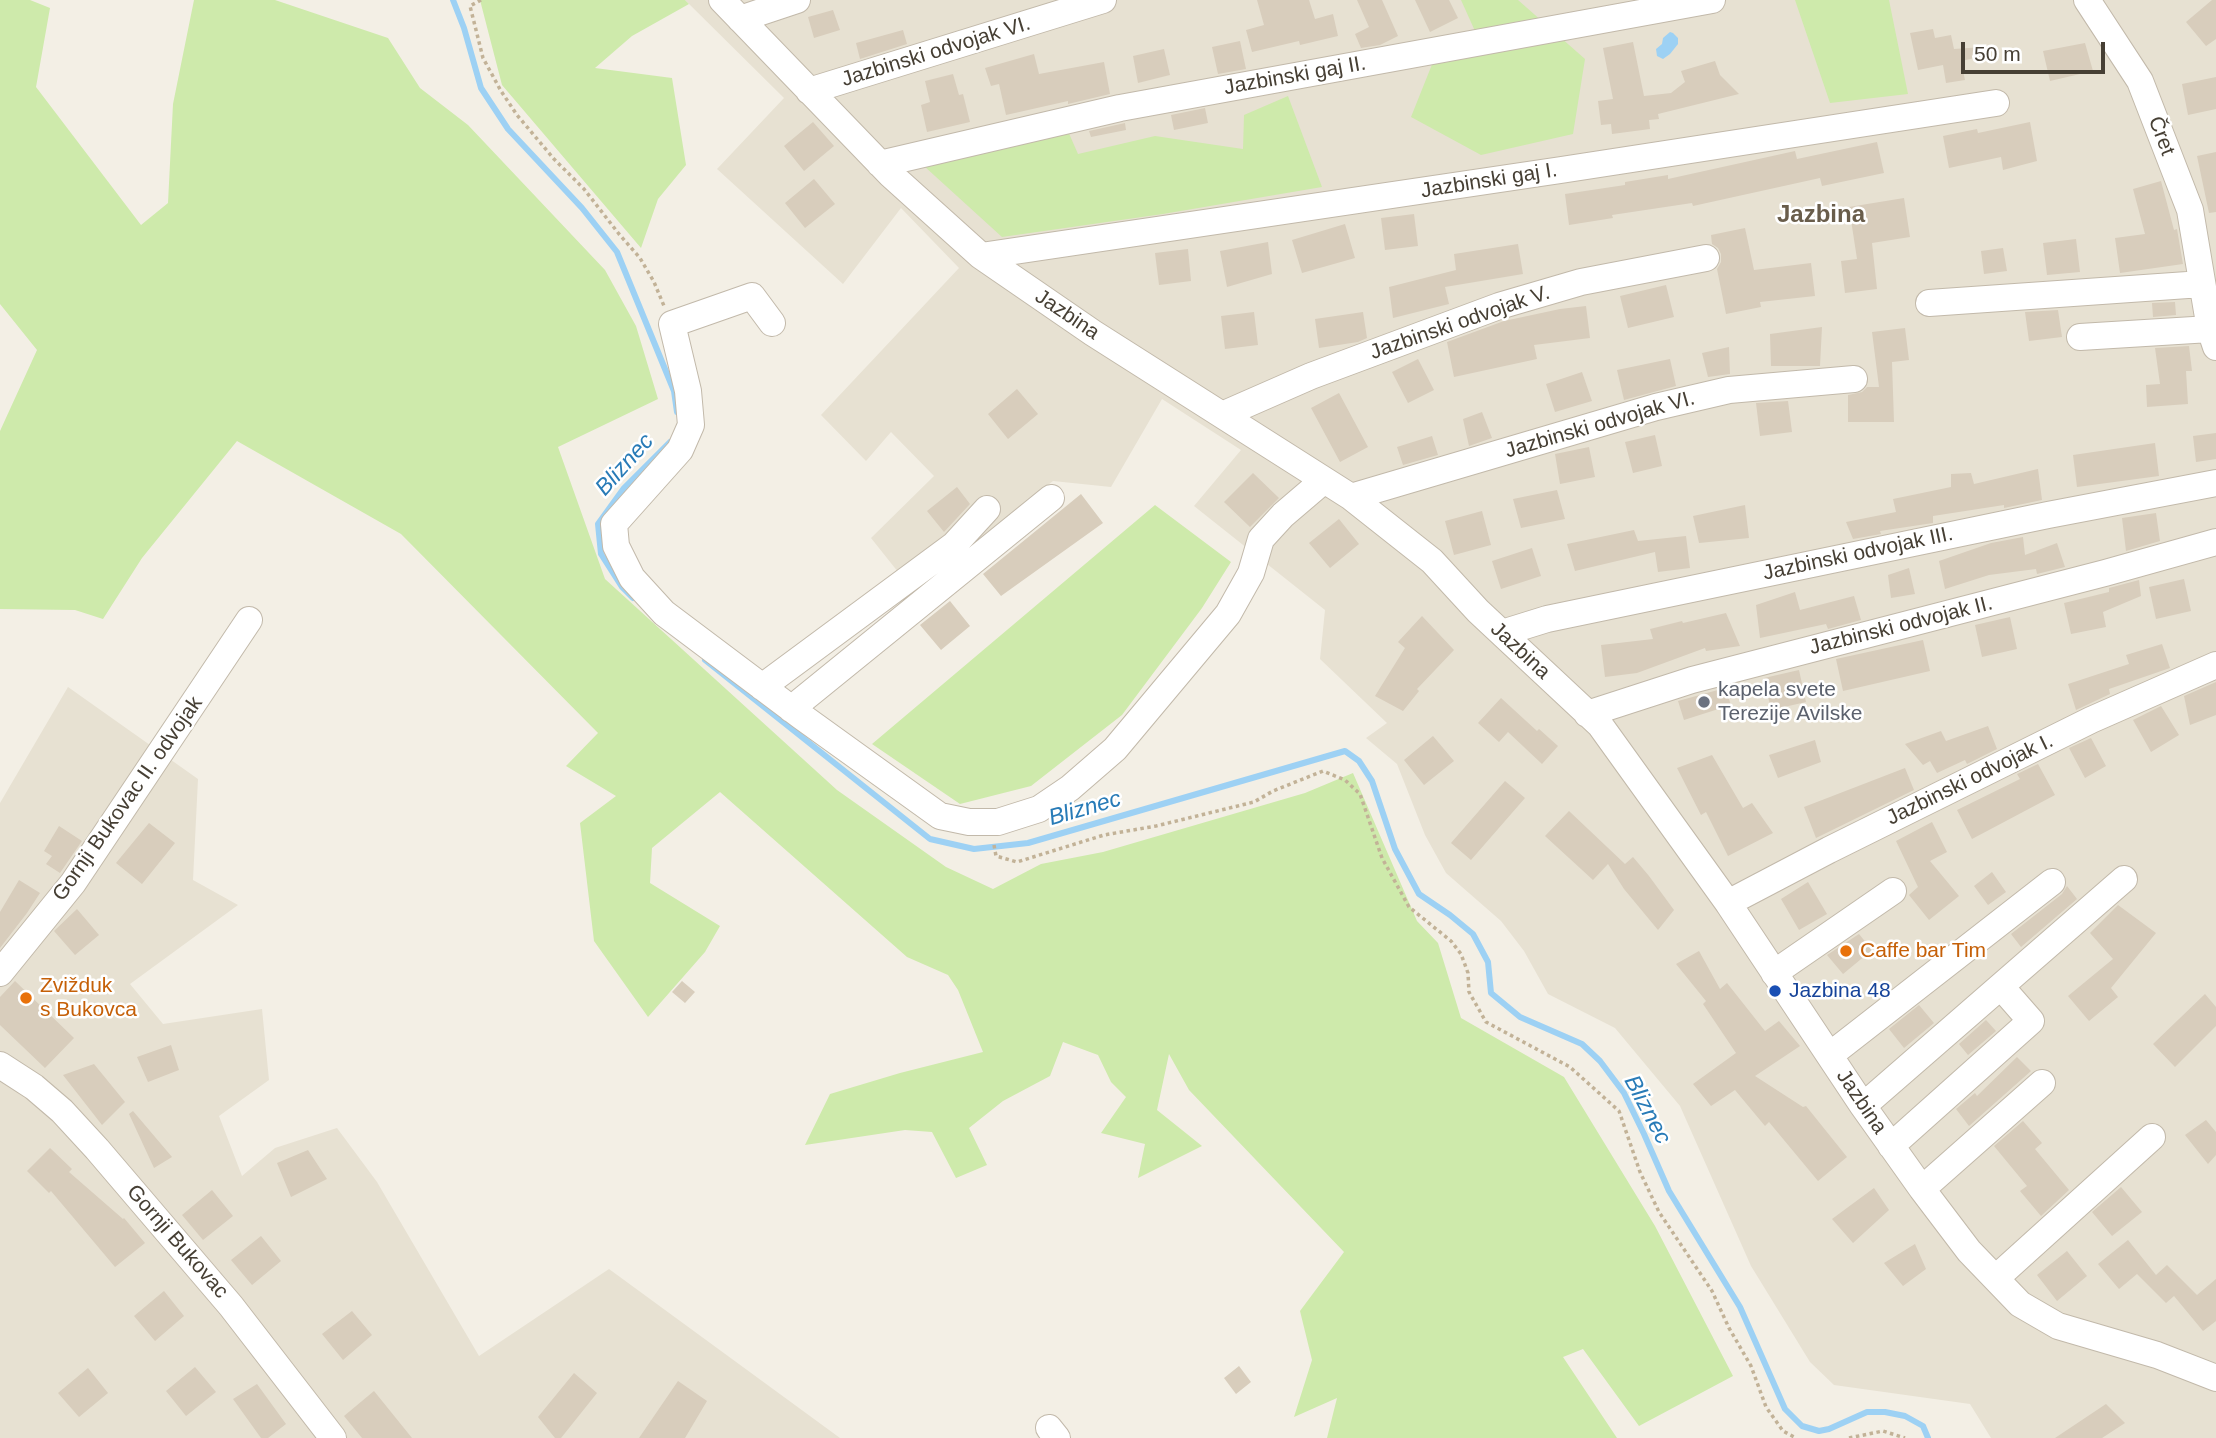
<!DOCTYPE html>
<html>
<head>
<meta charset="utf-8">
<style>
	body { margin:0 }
	#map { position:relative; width:2216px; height:1438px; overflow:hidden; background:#f3efe5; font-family:Helvetica,sans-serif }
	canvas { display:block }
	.scale { position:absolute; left:1961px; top:42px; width:144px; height:32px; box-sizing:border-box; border:4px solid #463f34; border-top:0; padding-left:9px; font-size:21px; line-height:24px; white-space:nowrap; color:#463f34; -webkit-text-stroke:5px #fff; paint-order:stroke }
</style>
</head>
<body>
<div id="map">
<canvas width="2216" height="1438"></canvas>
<div class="scale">50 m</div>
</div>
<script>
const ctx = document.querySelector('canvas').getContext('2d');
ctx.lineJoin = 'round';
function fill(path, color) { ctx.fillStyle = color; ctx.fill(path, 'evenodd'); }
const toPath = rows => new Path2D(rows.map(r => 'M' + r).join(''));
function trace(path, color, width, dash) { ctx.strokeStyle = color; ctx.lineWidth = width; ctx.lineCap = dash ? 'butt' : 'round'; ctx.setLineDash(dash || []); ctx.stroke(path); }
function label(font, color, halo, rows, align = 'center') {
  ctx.font = font + ' Helvetica,sans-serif'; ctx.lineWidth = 5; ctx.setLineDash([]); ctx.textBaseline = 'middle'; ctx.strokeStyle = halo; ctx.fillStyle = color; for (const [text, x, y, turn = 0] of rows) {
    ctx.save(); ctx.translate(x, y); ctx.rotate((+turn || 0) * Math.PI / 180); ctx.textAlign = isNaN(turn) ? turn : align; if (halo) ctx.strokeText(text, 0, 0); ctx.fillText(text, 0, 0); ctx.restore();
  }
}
const residential = toPath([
	[685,0,2216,0,2216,1438,1991,1438,1970,1404,1834,1385,1810,1362,1751,1266,1680,1106,1615,1028,1548,994,1524,951,1501,921,1446,873,1425,835,1397,764,1366,738,1387,723,1320,659,1325,610,1194,506,1241,450,1162,399,1111,487,1053,481,914,592,871,538,934,476,891,432,866,461,821,415,959,268,901,208,843,284,717,169,784,98],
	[68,687,198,779,193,880,238,905,130,984,163,1024,262,1009,269,1080,219,1116,242,1176,275,1148,337,1128,377,1182,479,1356,609,1269,840,1438,0,1438,0,803]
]);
const green = toPath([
	[0,0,30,0,50,8,36,87,141,225,168,203,173,104,194,0,275,0,388,38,420,88,468,125,605,270,636,326,658,399,558,447,605,579,837,790,946,867,993,889,1041,864,1103,852,1305,793,1353,773,1417,921,1438,943,1461,1018,1564,1077,1655,1226,1733,1376,1639,1426,1583,1349,1563,1357,1617,1438,1327,1438,1337,1398,1294,1417,1312,1360,1300,1311,1344,1252,1189,1090,1169,1054,1157,1110,1202,1146,1138,1178,1145,1144,1101,1133,1126,1097,1111,1082,1098,1055,1063,1042,1050,1076,1003,1101,969,1128,987,1165,956,1178,932,1132,905,1130,805,1145,830,1094,900,1073,983,1052,958,990,948,975,907,957,720,792,652,848,650,883,720,926,705,952,648,1017,594,941,580,823,616,796,566,766,598,733,401,534,237,441,142,558,103,619,75,610,0,609,0,431,37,350,0,304],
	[480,0,685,0,689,4,632,36,595,68,672,78,686,165,658,199,641,248,502,85],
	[1461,0,1518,0,1585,59,1573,134,1481,155,1411,117,1435,57,1484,51],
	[1795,0,1889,0,1908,94,1830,103],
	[1288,96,1322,187,1163,214,1002,237,924,166,1064,122,1078,154,1155,136,1243,149,1244,115],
	[1155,505,1231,562,1202,608,1122,715,1031,786,960,804,872,744]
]);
const water = toPath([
	[1670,32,1673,33,1678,38,1678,44,1670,54,1663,59,1657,56,1656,49,1662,44,1663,38]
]);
const stream = toPath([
	[453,0,464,28,481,88,508,129,582,208,617,252,674,391,677,412],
	[633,598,622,587,601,554,598,524,624,488,670,442],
	[705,660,930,839,974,849,1028,843,1345,751,1359,761,1372,781,1395,849,1419,894,1450,915,1473,934,1488,962,1491,993,1520,1017,1582,1044,1600,1061,1624,1093,1644,1134,1669,1191,1740,1307,1785,1409,1802,1426,1819,1431,1829,1429,1867,1412,1885,1412,1905,1416,1923,1426,1928,1438]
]);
const building = toPath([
	[1257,0,1309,0,1315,19,1333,14,1338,36,1300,45,1299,41,1252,52,1246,30,1264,25],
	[1357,0,1382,0,1398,36,1380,45,1361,48,1355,34,1369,27],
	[1415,0,1449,0,1458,18,1430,32],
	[2212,0,2216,0,2216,39,2206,46,2186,22],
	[833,10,840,30,814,38,808,17],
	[1933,29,1935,38,1951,35,1954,49,1983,47,1984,56,1961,61,1965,80,1946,83,1943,65,1918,70,1910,33],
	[903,30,907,44,860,59,856,43],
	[1240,41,1246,69,1218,74,1212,47],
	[1633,42,1644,96,1671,93,1685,82,1681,71,1715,61,1720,75,1739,94,1658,114,1659,119,1649,120,1650,129,1612,134,1611,124,1601,125,1598,101,1613,99,1603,48],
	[2085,43,2093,71,2050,81,2043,51],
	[1164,49,1170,75,1138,83,1133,56],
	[1034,54,1039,74,1104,62,1110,94,1068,104,1068,101,1006,115,999,84,991,86,985,68],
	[953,74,959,95,963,94,970,122,927,132,921,105,930,102,925,81],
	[2216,77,2216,109,2188,115,2182,84],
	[1205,108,1208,123,1174,130,1171,115],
	[813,122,834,146,804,171,784,146],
	[2030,122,2037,161,2003,170,2001,157,1949,168,1943,136,1977,129,1978,133],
	[1125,123,1126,130,1091,137,1089,131],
	[1877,142,1884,173,1822,186,1820,178,1693,206,1692,203,1612,215,1613,218,1569,225,1565,194,1625,185,1625,182,1668,175,1668,179,1795,151,1797,159],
	[2216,152,2216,212,2209,213,2197,156],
	[814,179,835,204,805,228,785,203],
	[2161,181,2174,230,2177,229,2183,264,2120,273,2115,238,2145,234,2133,189],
	[1904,198,1910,237,1872,243,1877,289,1845,293,1841,261,1857,259,1849,207],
	[1414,214,1418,246,1385,250,1381,218],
	[1345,224,1355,258,1302,273,1292,240],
	[1745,228,1754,270,1811,263,1815,296,1760,302,1761,307,1726,314,1717,269,1721,262,1721,254,1718,248,1712,244,1711,235],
	[2076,239,2080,272,2047,275,2043,243],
	[1268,242,1272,274,1227,287,1220,251],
	[1518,244,1523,274,1445,287,1449,304,1393,318,1389,287,1456,270,1454,254],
	[2003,248,2007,271,1984,274,1981,251],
	[1188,249,1191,281,1159,285,1155,253],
	[1666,285,1674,317,1628,328,1620,296],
	[2175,302,2176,315,2153,317,2152,303],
	[1586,306,1590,338,1534,345,1537,359,1454,377,1447,342,1504,321,1560,309],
	[2058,310,2062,337,2029,341,2025,312],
	[1254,312,1258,345,1225,349,1221,316],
	[1363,312,1367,338,1358,342,1319,348,1315,319],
	[1822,327,1820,366,1771,366,1770,334],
	[1905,328,1909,360,1892,362,1894,422,1848,422,1848,395,1862,392,1867,387,1879,387,1872,332],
	[2189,346,2192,371,2186,371,2188,404,2147,407,2146,385,2160,384,2155,348],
	[1729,347,1730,374,1708,377,1702,353],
	[1418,359,1434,390,1408,403,1392,372],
	[1670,359,1676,386,1624,400,1617,370],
	[1582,372,1592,401,1555,412,1546,384],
	[1017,389,1038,414,1008,439,988,414],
	[1339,393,1368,447,1340,462,1311,408],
	[1788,401,1792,432,1760,436,1756,403],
	[1482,412,1492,438,1469,446,1463,419],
	[2216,433,2216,459,2196,462,2193,436],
	[1655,435,1662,466,1633,473,1625,442],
	[1432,436,1438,455,1403,465,1397,447],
	[2155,443,2159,476,2077,487,2073,455],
	[1589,447,1595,477,1560,484,1555,454],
	[2038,469,2042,500,2004,508,2004,505,1933,516,1933,523,1880,531,1881,534,1853,539,1846,522,1896,512,1893,499,1951,487,1951,474,1971,473,1974,484],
	[1253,473,1279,498,1250,527,1224,502],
	[957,487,970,504,944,532,927,511],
	[1557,490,1565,519,1521,528,1513,499],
	[1081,494,1103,523,1001,596,983,574],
	[1745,505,1749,538,1699,543,1693,516],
	[1482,511,1491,545,1454,555,1445,521],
	[2156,513,2160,541,2126,551,2122,518],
	[1339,519,1359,544,1330,568,1309,543],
	[1634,530,1638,541,1686,536,1690,568,1658,572,1655,552,1575,571,1567,544],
	[2023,537,2025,555,2057,543,2065,567,2037,574,2036,569,1989,575,1945,589,1939,561,1991,543],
	[1532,548,1541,576,1501,589,1492,561],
	[1909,568,1915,594,1891,598,1888,575],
	[2184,579,2191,611,2156,619,2149,587],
	[2139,580,2141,596,2103,612,2106,627,2071,634,2064,603,2109,592,2109,588],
	[1795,592,1800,610,1854,596,1861,620,1828,629,1826,624,1760,638,1756,605],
	[950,601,970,626,941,650,920,625],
	[1726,613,1740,646,1706,651,1705,648,1637,673,1605,677,1601,645,1653,639,1650,629,1682,621,1683,623],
	[1422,616,1454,650,1417,689,1419,691,1403,711,1375,696,1405,648,1398,642],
	[2010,617,2017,649,1982,657,1975,625],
	[1923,640,1930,671,1843,691,1836,659],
	[2162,644,2170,668,2109,689,2110,694,2076,710,2068,684,2129,664,2126,655],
	[1799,670,1806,702,1771,710,1764,678],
	[2216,682,2216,715,2190,725,2184,696],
	[1725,688,1731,705,1684,720,1678,701],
	[1501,698,1537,731,1539,729,1558,746,1542,764,1508,732,1499,742,1478,723],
	[2161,706,2179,735,2151,752,2133,720],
	[1988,726,1997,749,1967,764,1965,760,1937,773,1930,761,1923,765,1905,744,1941,731,1946,741],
	[1433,736,1454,761,1424,785,1404,760],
	[2091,738,2106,766,2085,778,2069,748],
	[1815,740,1821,762,1778,778,1769,755],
	[1712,755,1743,808,1752,803,1773,833,1728,856,1706,812,1701,815,1677,768],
	[2038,764,2055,795,1972,839,1957,810,2020,779,2017,774],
	[1905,768,1914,790,1816,838,1804,807],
	[1505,781,1525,798,1471,860,1451,843],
	[1569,811,1625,864,1633,857,1649,876,1674,910,1658,930,1624,889,1608,864,1593,880,1545,836],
	[1932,822,1947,852,1930,861,1959,896,1929,920,1909,895,1918,887,1896,841],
	[149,823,175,843,142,884,116,863],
	[59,826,82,841,60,873,46,864,52,856,44,851],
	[1992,872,2006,892,1988,905,1974,886],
	[19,880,40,893,27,913,0,948,0,912],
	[1808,882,1827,914,1799,930,1781,899],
	[2067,886,2077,899,2021,947,2011,934,2062,894],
	[2118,905,2156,933,2111,988,2118,997,2089,1021,2068,996,2113,959,2090,933],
	[77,909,99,935,75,955,54,931],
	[1859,934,1872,950,1843,974,1827,955],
	[1699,951,1720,989,1727,983,1765,1031,1779,1021,1800,1046,1755,1076,1803,1107,1806,1106,1847,1157,1818,1181,1769,1122,1765,1126,1735,1090,1711,1106,1693,1084,1736,1053,1703,1004,1706,1001,1676,964],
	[15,981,74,1038,45,1068,0,1025,0,997],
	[682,981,695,992,685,1003,672,992],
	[2205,994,2216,1007,2216,1026,2175,1067,2153,1044],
	[1919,1005,1934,1023,1904,1048,1889,1029],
	[1986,1020,1996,1031,1968,1055,1959,1044],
	[171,1045,179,1070,148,1082,137,1057],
	[2017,1057,2031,1071,1969,1126,1956,1109,1975,1093,1977,1096],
	[94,1064,125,1102,102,1125,63,1075],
	[133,1111,172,1157,154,1168,129,1114],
	[2206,1120,2216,1132,2216,1155,2208,1164,2185,1135],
	[2023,1121,2042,1143,2035,1149,2069,1190,2041,1216,2020,1191,2027,1186,1994,1146],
	[50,1148,72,1169,69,1172,123,1219,124,1218,145,1243,115,1267,51,1191,49,1193,27,1171],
	[308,1150,327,1179,291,1197,277,1163],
	[2121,1187,2142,1212,2112,1236,2092,1212],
	[1874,1188,1889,1210,1853,1243,1832,1219],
	[212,1190,233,1216,203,1240,182,1215],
	[261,1236,281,1261,252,1285,231,1260],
	[2128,1240,2156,1275,2167,1265,2197,1295,2216,1279,2216,1321,2203,1331,2174,1296,2166,1303,2137,1274,2119,1289,2098,1264],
	[1915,1244,1926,1269,1903,1286,1884,1263],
	[2067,1251,2087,1276,2057,1301,2037,1275],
	[164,1291,184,1316,155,1341,134,1316],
	[352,1311,372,1335,343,1360,322,1334],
	[1239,1366,1251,1382,1236,1394,1224,1378],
	[195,1367,216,1392,186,1416,166,1391],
	[88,1368,108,1393,79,1417,58,1393],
	[574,1373,597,1393,561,1438,555,1438,538,1417],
	[678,1381,707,1401,685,1438,639,1438],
	[257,1384,286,1424,268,1438,261,1438,233,1399],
	[374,1391,412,1438,362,1438,344,1416],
	[2106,1404,2125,1423,2102,1438,2055,1438]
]);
const path = toPath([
	[481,0,470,6,483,58,501,91,517,115,554,159,584,189,619,234,640,258,654,282,664,306],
	[994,845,996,856,1017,862,1104,835,1156,826,1254,802,1273,791,1323,771,1345,780,1360,794,1382,858,1409,907,1451,941,1461,954,1468,973,1469,992,1486,1022,1570,1067,1619,1111,1640,1172,1659,1212,1712,1291,1729,1328,1751,1366,1766,1407,1783,1431,1796,1438],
	[1849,1438,1883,1431,1905,1438]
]);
const minor = toPath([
	[722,0,890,174,981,256,1093,333,1351,497,1432,561,1478,611,1600,725,1728,903,1863,1106,1922,1189,1969,1251,2020,1304,2058,1326,2157,1355,2216,1378],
	[2087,0,2140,81,2190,210,2210,329,2216,347],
	[740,19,797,0],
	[809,91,1103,0],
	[880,164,1120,108,1712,0],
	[981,256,1561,170,1996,103],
	[1929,303,2202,284],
	[772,323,752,296,672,324,688,391,691,425,680,450,614,524,616,546,632,578,664,613,801,716,940,816,969,822,998,822,1039,809,1070,788,1115,749,1228,614,1251,573,1261,539,1283,515,1324,480],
	[2080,337,2210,329],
	[1222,415,1311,376,1499,306,1581,282,1706,258],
	[1351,497,1656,407,1729,390,1854,379],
	[1502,633,1547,619,2048,515,2216,483],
	[762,687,954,545,987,509],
	[791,709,1051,498],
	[1587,714,1692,680,2105,573,2216,542],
	[1728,903,1829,850,2091,720,2216,665],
	[0,973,73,883,249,620],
	[1774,973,1893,891],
	[1830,1055,2052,882],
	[0,1065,34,1087,62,1111,97,1149,231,1306,333,1438],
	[1863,1106,2124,879],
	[1891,1146,2031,1021,2010,997],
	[1922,1189,2042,1083],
	[1996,1278,2152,1137],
	[1049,1428,1057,1438]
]);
const markers = [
	[1704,702,7,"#6b7280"],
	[1846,951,7,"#e8710a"],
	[1775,991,7,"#1a4fb4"],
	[26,998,7,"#e8710a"]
];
const streetNames = [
	["Jazbinski odvojak VI.",936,52,-17],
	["Jazbinski gaj II.",1295,76,-10],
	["Čret",2161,136,69],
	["Jazbinski gaj I.",1489,181,-9],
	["Jazbina",1067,315,34],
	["Jazbinski odvojak V.",1460,323,-19],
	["Jazbinski odvojak VI.",1600,425,-16],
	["Jazbinski odvojak III.",1858,554,-12],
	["Jazbinski odvojak II.",1901,626,-14],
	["Jazbina",1520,651,43],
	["Jazbinski odvojak I.",1970,780,-26],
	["Gornji Bukovac II. odvojak",128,799,-55],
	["Jazbina",1861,1102,56],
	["Gornji Bukovac",177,1242,49]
];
const worshipNames = [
	["kapela svete",1718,690],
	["Terezije Avilske",1718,714]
];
const foodNames = [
	["Caffe bar Tim",1860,951],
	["Zvižduk",40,986],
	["s Bukovca",40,1010]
];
const transitNames = [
	["Jazbina 48",1789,991]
];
const waterNames = [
	["Bliznec",625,465,-48],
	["Bliznec",1085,809,-16],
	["Bliznec",1647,1110,62]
];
const quarterNames = [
	["Jazbina",1821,215]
];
fill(residential, '#e7e1d2');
fill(green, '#ceeaab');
fill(water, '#9dd1f4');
trace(stream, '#9dd1f4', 6);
fill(building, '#d8cdbc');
trace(minor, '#c2b9aa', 28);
trace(path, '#c2b297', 3.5, [3.5, 3.5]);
trace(minor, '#fff', 26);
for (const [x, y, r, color] of markers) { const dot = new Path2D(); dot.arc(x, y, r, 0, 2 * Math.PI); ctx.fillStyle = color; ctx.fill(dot); trace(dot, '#fff', 2.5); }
label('21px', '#463f34', '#fff', streetNames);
label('21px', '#5b616d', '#fff', worshipNames, 'left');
label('21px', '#c56008', '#fff', foodNames, 'left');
label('21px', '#164399', '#fff', transitNames, 'left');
label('italic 23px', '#287bb7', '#fff', waterNames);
label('bold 24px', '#695d4b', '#fff', quarterNames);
</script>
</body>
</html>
